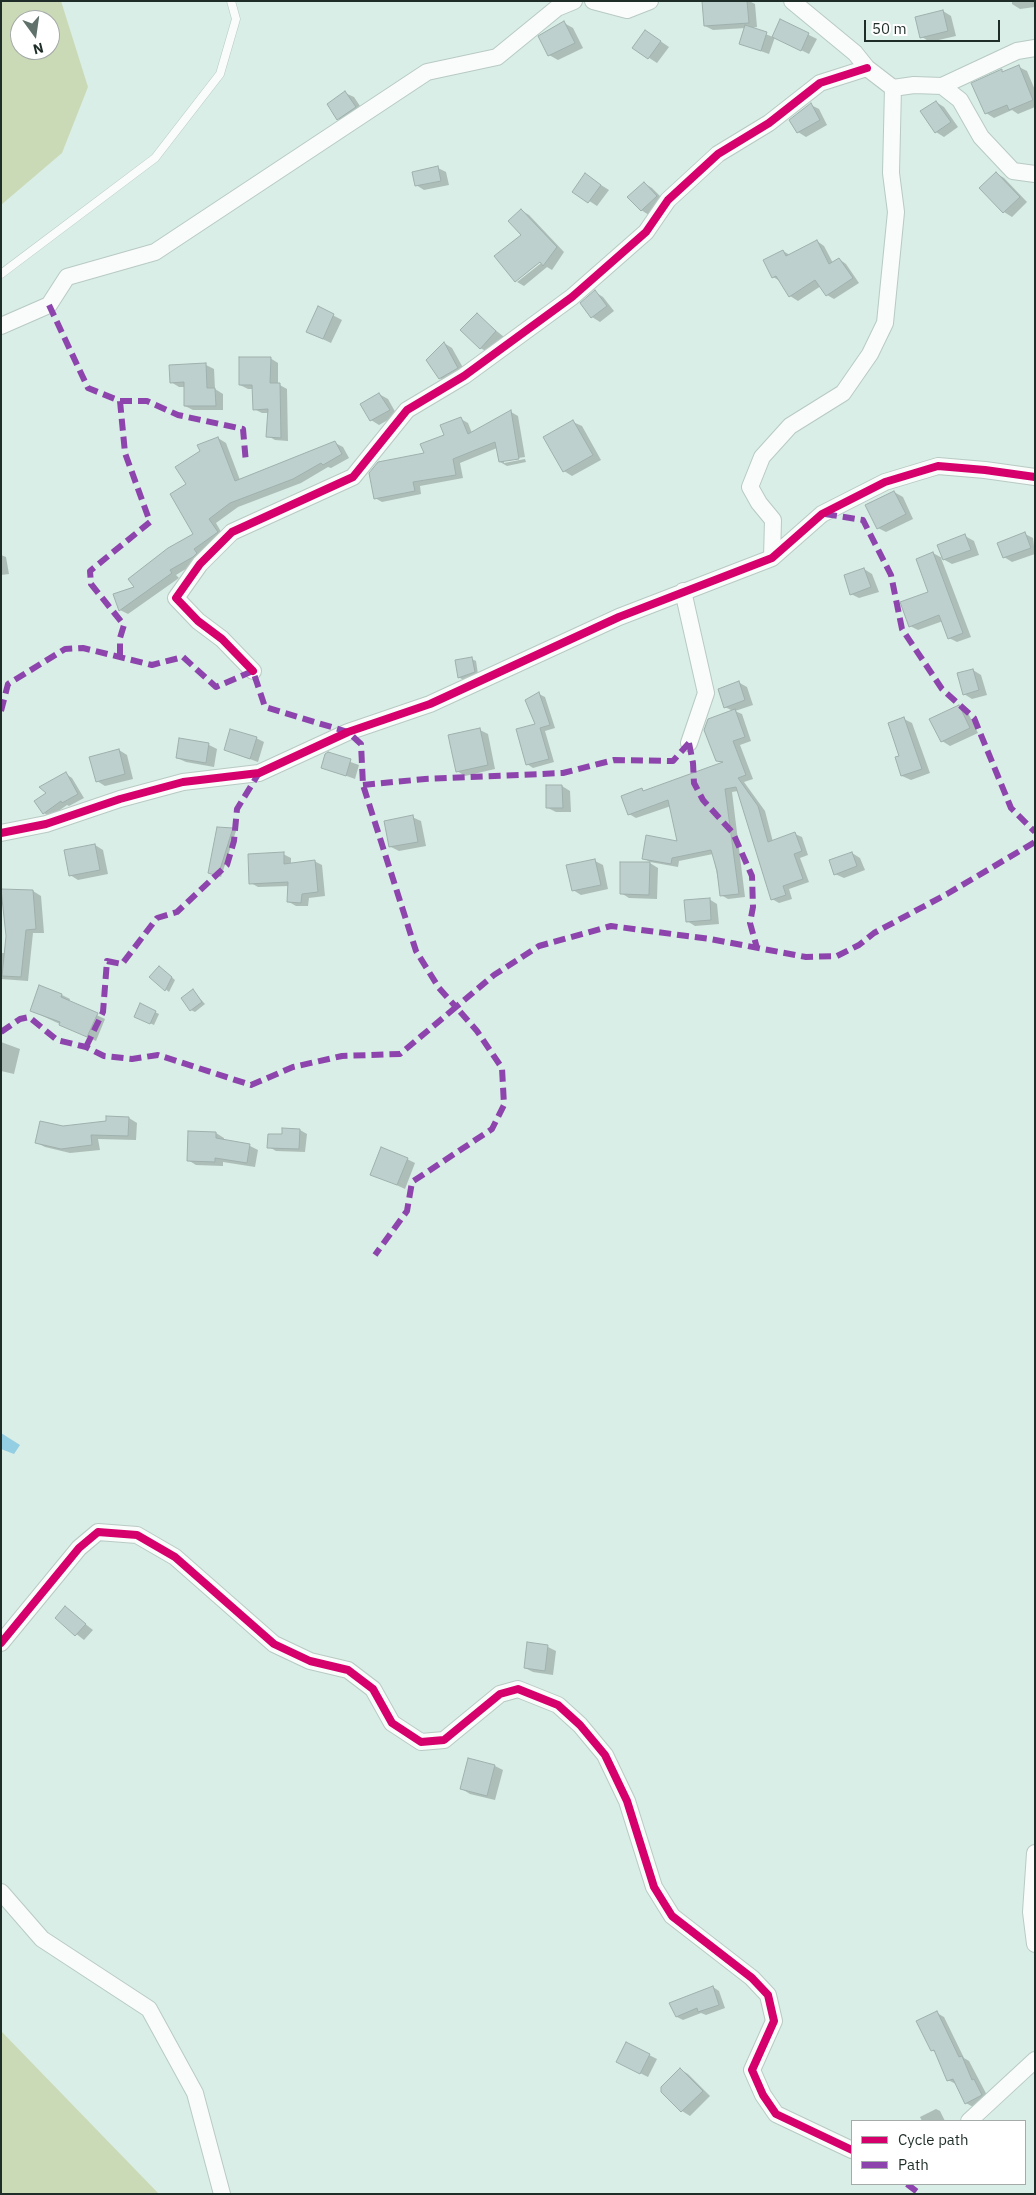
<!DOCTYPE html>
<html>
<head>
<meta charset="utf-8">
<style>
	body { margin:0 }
	#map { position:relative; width:1036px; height:2195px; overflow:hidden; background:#d9eee6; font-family:"IBM Plex Sans",sans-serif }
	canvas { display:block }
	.frame { position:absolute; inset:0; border:2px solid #1e2d28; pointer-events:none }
	.legend { position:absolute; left:851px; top:2120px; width:175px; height:65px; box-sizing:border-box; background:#fff; border:1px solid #a5aba9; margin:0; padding:6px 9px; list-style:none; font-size:15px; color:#1e2d28 }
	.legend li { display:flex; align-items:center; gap:10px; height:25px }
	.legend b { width:25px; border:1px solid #a5aba9 }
	.north { position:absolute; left:10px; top:10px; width:50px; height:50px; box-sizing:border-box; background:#fff; border:1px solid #a5aba9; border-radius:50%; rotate:166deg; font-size:14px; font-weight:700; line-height:20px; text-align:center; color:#1e2d28 }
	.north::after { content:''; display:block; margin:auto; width:18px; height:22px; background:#5f716a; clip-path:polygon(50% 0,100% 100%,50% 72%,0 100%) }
	.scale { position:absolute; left:864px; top:20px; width:136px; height:22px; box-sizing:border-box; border:2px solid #1e2d28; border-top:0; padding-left:6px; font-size:15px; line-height:18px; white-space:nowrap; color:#1e2d28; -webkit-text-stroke:4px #fff; paint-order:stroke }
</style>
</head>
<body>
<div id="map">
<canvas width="1036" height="2195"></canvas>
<div class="frame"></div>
<ul class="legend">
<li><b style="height:6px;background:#d6006c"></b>Cycle path</li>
<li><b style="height:6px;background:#8e44ad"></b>Path</li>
</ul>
<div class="north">N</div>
<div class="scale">50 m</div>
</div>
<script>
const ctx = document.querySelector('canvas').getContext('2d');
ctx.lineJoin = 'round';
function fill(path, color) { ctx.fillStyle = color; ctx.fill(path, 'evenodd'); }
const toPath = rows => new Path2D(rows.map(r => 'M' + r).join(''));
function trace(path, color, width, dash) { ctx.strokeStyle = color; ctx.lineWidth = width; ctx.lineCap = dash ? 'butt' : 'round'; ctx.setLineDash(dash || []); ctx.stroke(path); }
const green = toPath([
	[1,1,61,1,88,87,62,153,1,205],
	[20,20,50,20,50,50,20,50],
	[1,2031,159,2194,1,2194]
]);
const water = toPath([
	[1,1433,20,1445,14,1454,1,1449]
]);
const shadow = toPath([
	[726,1,749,1,755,4,757,27,750,28,773,37,781,21,817,39,809,54,775,37,769,54,741,44,746,28,713,30,705,26],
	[1012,1,1035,1,1035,7,1020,9,1012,4],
	[943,11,951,16,956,36,930,42,922,37],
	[564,23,573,28,583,48,558,60,549,55],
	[653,36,669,47,657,63,634,48],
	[1019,67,1027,71,1035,90,1035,107,1018,114,1012,110,994,118,986,113,1002,71,1005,72],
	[345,93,354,97,364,112,346,123,338,119],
	[936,102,944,107,958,127,944,137,936,132],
	[811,105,819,109,827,125,806,137,798,132],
	[438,168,446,172,449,185,424,190,416,185],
	[996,173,1004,178,1027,202,1012,217,1004,212],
	[593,180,609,190,597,206,574,191],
	[644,183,652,188,665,201,649,215,641,210],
	[521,210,529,215,564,252,552,270,547,267,524,286,517,282,545,260,544,258,516,281,523,235],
	[817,241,824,246,833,263,839,259,846,264,859,283,834,299,827,295,821,286,798,301,790,296,780,281,773,277,783,251,790,255],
	[595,292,603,297,614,311,600,322,592,317],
	[319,308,342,320,331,343,316,336],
	[477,315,504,337,488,352,480,348],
	[444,343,452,348,466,373,448,383,440,378],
	[270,358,278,363,278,384,287,389,288,441,275,440,268,436,269,413,262,413,254,409,254,389,248,389,240,385],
	[206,365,214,369,215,389,223,394,223,410,193,410,185,406,185,387,179,387,171,382],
	[379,394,388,399,397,415,379,425,371,420,362,405],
	[511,412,518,416,525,457,504,460,504,463,525,459,526,462,507,466,500,462,497,448,460,463,463,478,420,486,421,494,382,502,375,498,461,419,468,423,472,433],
	[573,422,582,426,601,460,572,476,564,471],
	[218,438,226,443,240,480,335,443,343,447,349,458,331,468,328,467,301,483,238,507,216,523,224,537,204,558,176,575,179,578,128,614,120,610,136,588,194,535,188,485,201,452],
	[894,492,903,497,913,519,886,532,878,528],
	[1025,534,1033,538,1035,554,1012,562,1004,557],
	[965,536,974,541,979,555,952,564,941,558,971,637,957,642,949,638,943,621,918,630,910,626,930,592,933,553,944,559],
	[1,555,6,557,9,574,1,575],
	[864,569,872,574,879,592,859,598,851,594],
	[472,659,476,661,478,674,463,680,459,677],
	[973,670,981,675,987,695,972,699,964,694],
	[738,682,747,687,753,705,735,711,742,714,751,741,740,745,753,779,744,782,765,811,773,842,795,834,802,837,808,855,800,858,809,882,789,889,792,899,779,903,772,899,738,791,732,792,745,897,728,899,721,895,713,854,679,861,678,867,650,862,643,858,678,842,671,806,636,818,629,814,642,790,645,792,723,763,717,760,733,711,725,707],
	[539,694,545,697,555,728,545,731,554,762,533,768,527,764,536,725],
	[959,706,967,711,978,733,950,746,942,741],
	[904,719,912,723,930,773,911,780,902,776,896,758,901,756],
	[480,730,488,734,495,769,465,776,457,771],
	[256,738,264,742,258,762,225,750],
	[180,740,209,745,217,749,214,767,186,762,177,758],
	[119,750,127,755,133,779,105,786,97,781],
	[328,754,359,765,355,779,322,767],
	[66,774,72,778,84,798,69,806,67,805,50,817,44,813,48,793],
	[562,786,570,791,571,812,556,812,548,808],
	[412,817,421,821,426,846,399,851,391,847],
	[233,829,236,831,221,877,214,875,210,873],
	[95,845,103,850,108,874,78,880,70,875],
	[852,853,860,858,865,870,844,878,835,874],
	[283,854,291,858,291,864,314,861,322,865,325,896,309,898,308,906,296,906,289,902,289,886,258,887,251,883],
	[595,861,603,865,608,889,581,895,573,890],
	[650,863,658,868,657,899,629,898,621,893],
	[33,891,41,896,44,933,33,933,28,981,1,979,1,953,5,953],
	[709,899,717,904,719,924,695,926,687,921],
	[163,970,175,980,169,992,151,977],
	[40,987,62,995,70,999,69,1002,105,1019,96,1041,32,1011],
	[193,991,205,1004,195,1012,191,1010],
	[141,1005,159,1014,154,1025,139,1018],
	[1,1042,20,1049,14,1074,1,1071],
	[129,1118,137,1123,136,1140,98,1139,100,1150,70,1153,45,1147,37,1143,63,1128],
	[283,1129,300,1130,307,1134,305,1152,276,1151,269,1147,283,1136],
	[216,1133,224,1138,224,1141,250,1146,258,1150,255,1167,223,1162,223,1166,196,1165,188,1160],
	[407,1159,415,1163,405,1189,372,1174],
	[65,1608,93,1630,84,1640,56,1618],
	[528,1644,548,1647,556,1651,553,1675,533,1672,525,1668],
	[495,1766,503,1770,495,1800,470,1794,462,1789],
	[713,1987,719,1991,725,2008,706,2015,701,2013,683,2020,677,2017],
	[937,2013,944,2017,964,2058,969,2061,989,2099,973,2107,966,2103,956,2084,948,2080,936,2053,932,2050],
	[649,2055,657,2059,648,2077,626,2066],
	[680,2069,688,2074,710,2096,690,2116,682,2111,662,2092],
	[936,2109,940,2111,945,2121,922,2121,920,2117]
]);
const building = toPath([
	[702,1,747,1,749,23,704,26,702,1],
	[943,10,948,31,920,38,915,17,943,10],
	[780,19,809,33,801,51,772,37,780,19],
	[564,21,575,43,548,56,538,36,564,21],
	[745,25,767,32,761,51,739,44,745,25],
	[645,30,661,41,648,59,632,48,645,30],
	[1019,65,1033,100,1009,110,1007,105,985,114,971,83,1002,69,1002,72,1019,65],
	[345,91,356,107,337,120,327,104,345,91],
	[936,101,951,122,935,133,920,111,936,101],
	[811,103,820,120,797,133,789,120,811,103],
	[438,166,441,181,415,186,412,172,438,166],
	[996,172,1020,197,1003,213,979,188,996,172],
	[585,173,601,185,588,203,572,192,585,173],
	[644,182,657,196,641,211,627,197,644,182],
	[521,209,557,247,543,266,540,262,515,282,494,256,521,235,508,221,521,209],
	[817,240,829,264,839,258,853,278,826,296,815,280,789,297,776,276,772,278,763,260,783,250,786,256,817,240],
	[595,290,607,306,591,318,580,303,595,290],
	[318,306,334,314,323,339,306,332,318,306],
	[477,313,496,331,480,349,460,330,477,313],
	[444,342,458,368,439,379,426,360,444,342],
	[239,357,271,357,270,383,280,383,281,438,266,437,268,409,253,410,252,385,239,385,239,357],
	[206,363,207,388,215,388,216,406,184,406,184,382,170,383,169,365,206,363],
	[379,393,390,410,370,421,360,404,379,393],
	[511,410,519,459,499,462,495,442,453,459,456,475,413,482,415,491,374,499,369,473,378,462,424,453,420,444,444,435,440,425,461,417,468,434,511,410],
	[573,420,593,455,563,472,543,437,573,420],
	[218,437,235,481,335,441,342,454,323,465,321,463,293,479,230,503,209,519,218,532,194,549,197,553,193,557,170,570,172,573,119,611,113,594,134,587,128,579,168,548,193,534,170,494,186,484,175,467,200,451,197,445,218,437],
	[894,491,906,514,877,529,865,505,894,491],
	[1025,532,1031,548,1003,558,997,543,1025,532],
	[965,534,971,550,943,560,937,545,965,534],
	[933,552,963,633,948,639,939,615,909,627,900,602,928,592,916,559,933,552],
	[864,568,871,587,850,595,844,575,864,568],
	[472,657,475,672,458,678,455,660,472,657],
	[973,669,979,690,963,695,957,673,973,669],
	[739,681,745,700,724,708,718,689,739,681],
	[539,692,550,725,540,728,549,759,526,765,516,729,535,724,525,700,539,692],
	[959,705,970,728,941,742,929,719,959,705],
	[735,709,745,737,733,741,746,775,738,778,758,806,768,842,795,832,802,851,794,854,803,879,783,886,786,895,771,900,736,787,725,789,739,894,720,896,717,871,711,850,672,858,671,864,642,859,646,835,677,841,668,800,628,815,621,796,642,788,643,791,723,762,716,761,704,730,708,719,735,709],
	[904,717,922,769,901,776,895,757,899,756,888,723,904,717],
	[480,728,488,765,456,772,448,735,480,728],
	[230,729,257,737,250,759,224,750,230,729],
	[179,738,209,743,206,763,176,758,179,738],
	[119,749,125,774,96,782,89,757,119,749],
	[328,752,351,759,346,776,321,768,325,754,328,752],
	[66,772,78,794,62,803,61,801,43,814,34,801,46,793,39,787,66,772],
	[546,785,562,785,563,808,546,808,546,785],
	[413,815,418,842,389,847,384,821,413,815],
	[217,827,233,828,218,876,208,873,217,827],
	[95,844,100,870,69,876,64,850,95,844],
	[284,852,284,864,315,860,318,892,302,894,301,903,287,902,288,882,249,884,248,854,284,852],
	[852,852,857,866,834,875,829,860,852,852],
	[595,859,601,885,572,891,566,865,595,859],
	[620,862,650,862,649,895,620,894,620,862],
	[1,889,33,890,36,929,26,930,21,977,2,976,6,936,1,889],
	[710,898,711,920,686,922,684,900,710,898],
	[159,966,172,977,165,991,149,977,159,966],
	[39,985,62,994,61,997,98,1013,87,1037,59,1025,60,1022,30,1011,39,985],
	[193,989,202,1002,190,1011,181,998,193,989],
	[140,1003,156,1011,150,1024,134,1017,140,1003],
	[106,1116,129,1117,128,1136,91,1135,92,1145,61,1149,35,1143,40,1121,63,1126,106,1121,106,1116],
	[282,1128,300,1129,299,1149,267,1148,268,1134,282,1134,282,1128],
	[188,1131,216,1132,216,1138,250,1144,247,1163,215,1158,215,1162,187,1161,188,1131],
	[381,1147,408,1158,397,1185,370,1175,381,1147],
	[65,1606,86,1624,75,1636,55,1618,65,1606],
	[527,1642,548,1645,545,1671,524,1668,527,1642],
	[468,1758,495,1765,487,1796,460,1789,468,1758],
	[713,1986,719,2005,698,2012,697,2008,676,2017,669,2003,713,1986],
	[937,2011,959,2057,962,2056,972,2080,974,2079,982,2095,965,2104,953,2079,947,2081,934,2050,931,2051,916,2021,937,2011],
	[626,2042,650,2054,640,2074,616,2062,626,2042],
	[680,2068,703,2091,681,2112,661,2092,661,2087,680,2068]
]);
const lane = toPath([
	[1,274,155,158,220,74,236,19,231,1]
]);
const street = toPath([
	[593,1,627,10,650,1],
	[792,1,855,53,867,68,893,88,914,85,942,86,1017,51,1035,48],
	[942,86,960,100,981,137,1013,171,1035,174],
	[1,326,49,305,67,277,155,252,427,72,497,57,557,8,574,1],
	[772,558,773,520,759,503,750,487,762,457,790,426,843,393,870,354,885,323,896,212,891,173,893,88],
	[683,591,706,693,689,743],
	[253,671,222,639,198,621,176,598,200,564,232,532,353,477,407,410,464,376,572,297,646,232,668,200,718,154,769,123,820,83,867,68],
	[1,833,46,824,120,799,183,782,259,773,348,732,430,704,619,617,772,558,822,514,885,482,938,466,985,470,1035,477],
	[1,1643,79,1548,98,1532,137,1535,175,1557,274,1644,310,1661,348,1670,373,1689,392,1723,421,1742,444,1740,500,1694,518,1689,558,1705,580,1725,605,1755,627,1801,654,1887,672,1916,752,1978,768,1995,774,2021,752,2070,763,2095,776,2114,852,2150],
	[1035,1853,1031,1912,1035,1944],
	[1,1892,42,1939,149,2009,195,2093,222,2194],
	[969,2121,1035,2060]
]);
const quiet = toPath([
	[49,305,88,388,120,401,125,453,150,522,90,571,91,584,124,625,120,638,120,658],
	[120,401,147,401,178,415,243,429,246,463],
	[825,514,863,520,891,575,902,629,942,689,974,718,1011,808,1035,832],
	[1,711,8,684,65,649,83,648,152,665,183,657,216,687,253,671,265,707,348,732,361,744,363,785,416,951,439,988,456,1007,494,975,539,946,611,926,710,939,806,957,837,956,859,945,874,933,947,894,1035,842],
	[689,743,693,763,694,783,703,800,733,833,752,876,753,907,750,923,757,948],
	[363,785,425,779,563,773,614,760,673,761,689,743],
	[1,1032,20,1019,29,1017,57,1040,86,1047,104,1056,132,1059,158,1055,251,1085,293,1067,342,1056,400,1054,456,1007,477,1031,502,1068,504,1105,492,1129,412,1182,407,1211,375,1255],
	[86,1047,103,1012,107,961,122,964,157,918,177,912,227,865,234,841,237,809,259,773],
	[907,2184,920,2194]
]);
const cycleway = toPath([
	[253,671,222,639,198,621,176,598,200,564,232,532,353,477,407,410,464,376,572,297,646,232,668,200,718,154,769,123,820,83,867,68],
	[1,833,46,824,120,799,183,782,259,773,348,732,430,704,619,617,772,558,822,514,885,482,938,466,985,470,1035,477],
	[1,1643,79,1548,98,1532,137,1535,175,1557,274,1644,310,1661,348,1670,373,1689,392,1723,421,1742,444,1740,500,1694,518,1689,558,1705,580,1725,605,1755,627,1801,654,1887,672,1916,752,1978,768,1995,774,2021,752,2070,763,2095,776,2114,852,2150]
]);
fill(green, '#cbdab6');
fill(water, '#94cee3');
fill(shadow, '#0003');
fill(building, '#bed0cd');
trace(building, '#9fb0ad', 1);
trace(lane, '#b8cac3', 9);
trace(street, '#b8cac3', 18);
trace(lane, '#f9fcfb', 8);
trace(street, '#f9fcfb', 16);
trace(quiet, '#8e44ad', 6, [12, 6]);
trace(cycleway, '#d6006c', 8);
</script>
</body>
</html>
